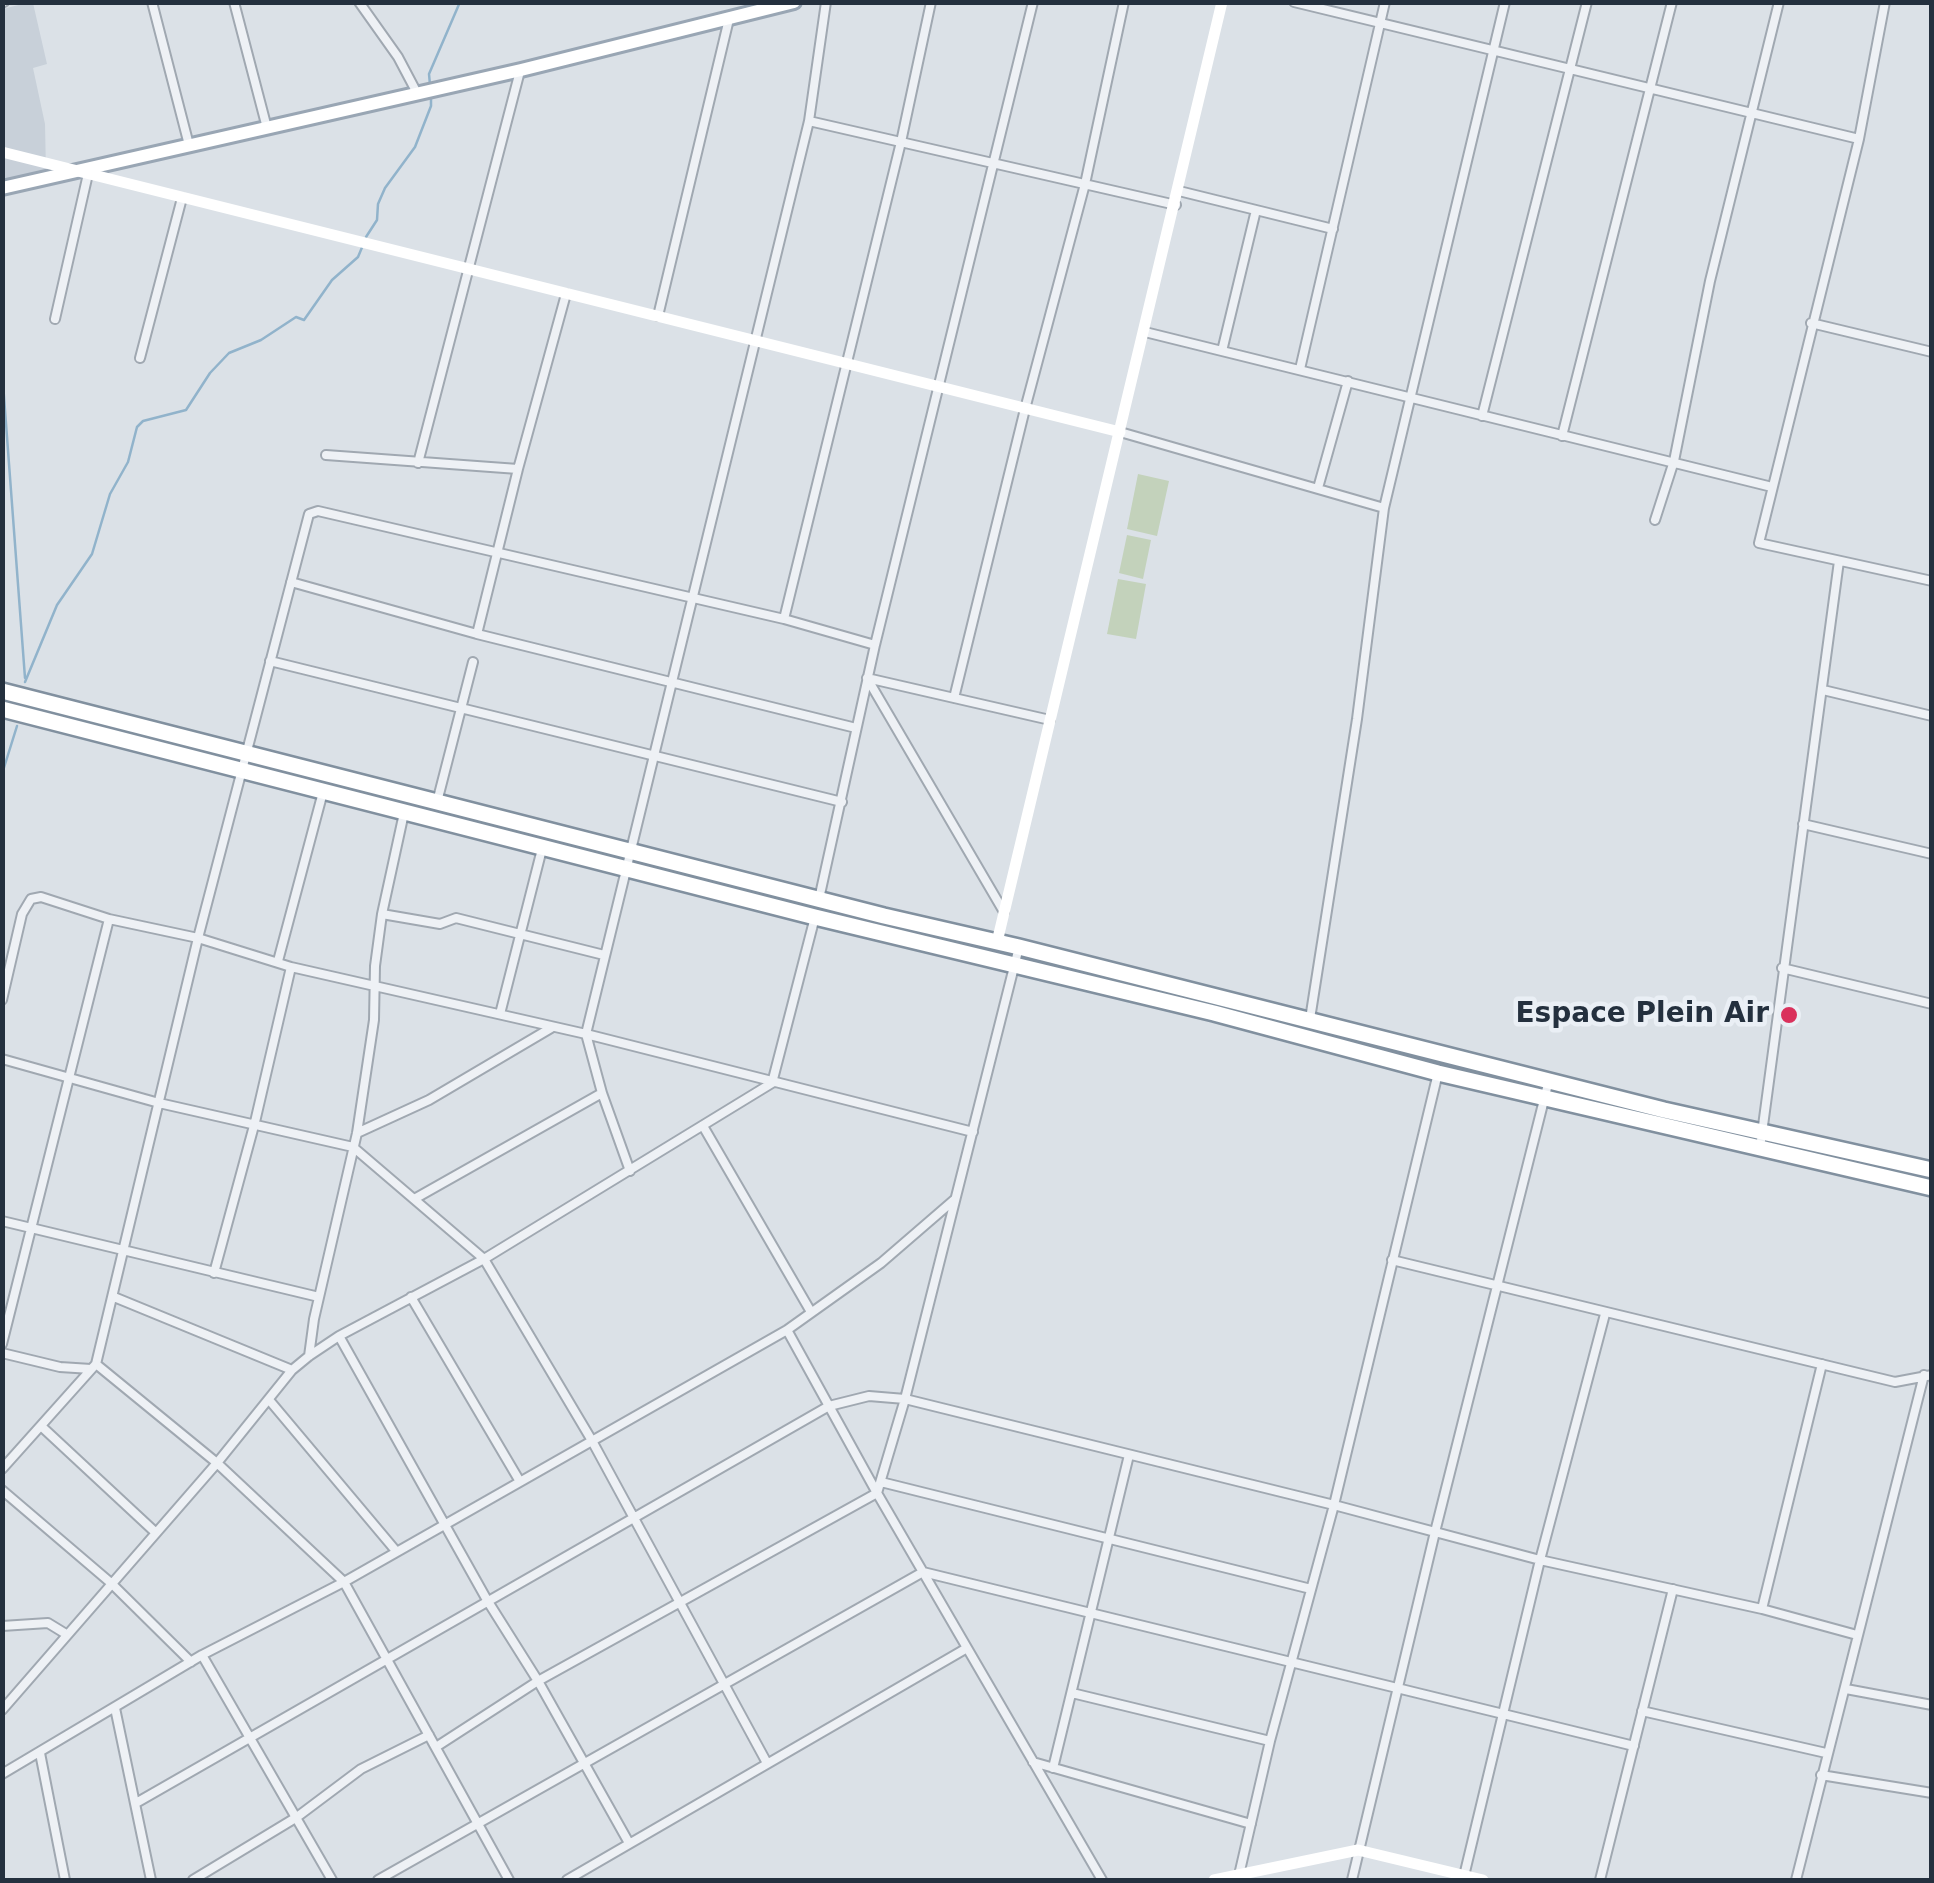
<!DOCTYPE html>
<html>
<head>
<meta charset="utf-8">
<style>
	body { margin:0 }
	#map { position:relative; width:1934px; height:1883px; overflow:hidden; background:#dbe1e7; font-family:"DejaVu Sans",sans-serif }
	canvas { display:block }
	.frame { position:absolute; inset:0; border:5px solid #24303e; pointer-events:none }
</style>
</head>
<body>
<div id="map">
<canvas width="1934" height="1883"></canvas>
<div class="frame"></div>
</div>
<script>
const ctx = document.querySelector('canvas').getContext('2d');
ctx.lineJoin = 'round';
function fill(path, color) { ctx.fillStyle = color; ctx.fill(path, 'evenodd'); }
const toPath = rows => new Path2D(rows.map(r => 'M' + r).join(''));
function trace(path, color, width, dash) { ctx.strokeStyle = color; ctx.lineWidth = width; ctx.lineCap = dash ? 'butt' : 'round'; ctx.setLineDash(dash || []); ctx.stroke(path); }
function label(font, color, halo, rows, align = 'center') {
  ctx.font = font + ' "DejaVu Sans",sans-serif'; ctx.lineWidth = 9; ctx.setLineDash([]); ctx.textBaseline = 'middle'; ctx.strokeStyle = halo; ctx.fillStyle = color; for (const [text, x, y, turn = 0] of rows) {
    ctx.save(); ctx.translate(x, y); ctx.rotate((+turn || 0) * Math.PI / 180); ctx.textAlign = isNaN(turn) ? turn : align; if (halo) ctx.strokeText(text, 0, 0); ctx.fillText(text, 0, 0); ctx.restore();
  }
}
const built = toPath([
	[26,3,33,3,47,64,33,68,45,124,46,172,3,190,3,9]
]);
const green = toPath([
	[1138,474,1169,481,1157,536,1127,529],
	[1127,535,1151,540,1143,579,1119,573],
	[1118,579,1146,584,1136,639,1107,634]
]);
const stream = toPath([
	[430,85,429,74,460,2],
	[366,237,377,220,378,204,385,188,415,147,431,106,431,98],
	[2,370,25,678],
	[25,682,57,605,92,554,110,494,128,462,137,427,143,421,186,410,210,373,229,353,261,340,296,317,304,320,332,280,358,257,363,245],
	[2,774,17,726]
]);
const street = toPath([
	[152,2,189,145],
	[234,2,267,128],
	[359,2,398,57,417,93],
	[1294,2,1859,139],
	[1885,2,1859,139,1759,543,1932,581],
	[2,3,4,2],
	[809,121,1176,205],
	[1179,191,1333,229],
	[658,316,729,19],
	[55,319,88,174],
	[1811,323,1932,352],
	[1145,332,1772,487],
	[1222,351,1256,210],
	[140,358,182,198],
	[1300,369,1385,2],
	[1482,416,1587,2],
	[1120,432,1384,508],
	[1562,436,1672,2],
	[326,455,518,469],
	[418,463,520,71],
	[1318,488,1348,381],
	[1655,520,1674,461,1710,281,1779,2],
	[291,582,477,634,856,728],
	[784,619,901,142,931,2],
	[477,634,518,469,566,294],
	[270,661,842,802],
	[867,678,1004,912],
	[867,678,1050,720],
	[1823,690,1932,716],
	[954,698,1025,409,1085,184,1124,2],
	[437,802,473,662],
	[1803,824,1932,854],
	[819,899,875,645,1033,2],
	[382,914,440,924,456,918,604,955],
	[278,961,323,792],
	[1782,968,1932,1004],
	[2,1000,22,914,31,899,41,897,109,919,198,938,291,967,586,1034,973,1132],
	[500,1014,542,849],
	[1310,1019,1357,719,1384,508,1505,2],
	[2,1059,159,1103,353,1147,484,1259,591,1439,767,1763],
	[703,1126,811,1312],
	[357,1133,429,1100,551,1028],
	[1760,1148,1839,561],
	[630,1171,602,1093,586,1034,809,121,826,2],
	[416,1198,602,1093],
	[2,1221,319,1297],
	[1392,1260,1895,1382,1932,1375],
	[214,1273,255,1122,291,967],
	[114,1297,292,1370],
	[411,1297,519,1480],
	[787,1330,877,1493,1102,1880],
	[339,1336,487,1600,538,1681,629,1843],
	[2,1344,109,919],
	[2,1353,60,1367,91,1369],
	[309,1356,314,1319,357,1133,374,1020,375,966,382,914,404,813],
	[96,1364,217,1463,344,1582,509,1880],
	[270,1401,396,1551],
	[41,1426,155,1532],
	[2,1469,96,1364,198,938,309,514,318,511,784,619,875,645],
	[881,1482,1311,1589],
	[2,1490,111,1583,191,1662],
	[1762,1609,1822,1364],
	[2,1626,48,1623,66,1634],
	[202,1655,332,1880],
	[1846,1689,1932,1705],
	[1072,1693,1270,1741],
	[115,1708,151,1880],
	[2,1710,217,1463,292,1370,309,1356,339,1336,484,1259,772,1083,815,917],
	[1642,1711,1826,1753],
	[436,1747,538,1681,877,1493,905,1399,1019,947],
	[40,1753,65,1880],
	[1033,1762,1251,1824],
	[1053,1768,1129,1455],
	[2,1774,202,1655,344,1582,787,1330,881,1263,954,1200],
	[1821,1775,1932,1793],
	[136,1803,829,1406,869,1396,905,1399,1334,1505,1540,1560,1762,1609,1857,1635],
	[1239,1875,1270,1741,1334,1505,1438,1073],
	[1464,1876,1540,1560,1605,1314],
	[193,1880,297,1817,361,1769,429,1735],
	[378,1880,923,1572,1634,1746],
	[567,1880,967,1648],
	[1352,1880,1435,1532,1549,1080],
	[1600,1880,1673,1589],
	[1796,1880,1924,1375]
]);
const secondary = toPath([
	[2,152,1120,432],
	[997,942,1222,2],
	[1214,1880,1358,1850,1483,1880]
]);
const primary = toPath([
	[2,188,521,70,794,2]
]);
const highway = toPath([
	[2,691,884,916,1019,947,1664,1110,1932,1170],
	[2,709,815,917,1214,1013,1438,1073,1932,1188]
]);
const markers = [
	[1789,1015,10,"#da315c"]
];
const poiNames = [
	["Espace Plein Air",1769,1015]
];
fill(built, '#c8d0d9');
fill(green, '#c3d2bb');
trace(stream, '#91b3cb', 2.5);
trace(street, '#a0a8b1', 12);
trace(primary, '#99a6b4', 18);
trace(highway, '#81909f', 20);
trace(street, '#eef1f5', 8);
trace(secondary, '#fff', 11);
trace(primary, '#fff', 12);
trace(highway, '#fff', 15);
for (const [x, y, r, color] of markers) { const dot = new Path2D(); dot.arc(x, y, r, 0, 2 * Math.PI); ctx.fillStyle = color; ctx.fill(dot); trace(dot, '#eaeff5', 4); }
label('bold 28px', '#24303e', '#eaeff5', poiNames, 'right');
</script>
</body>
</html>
